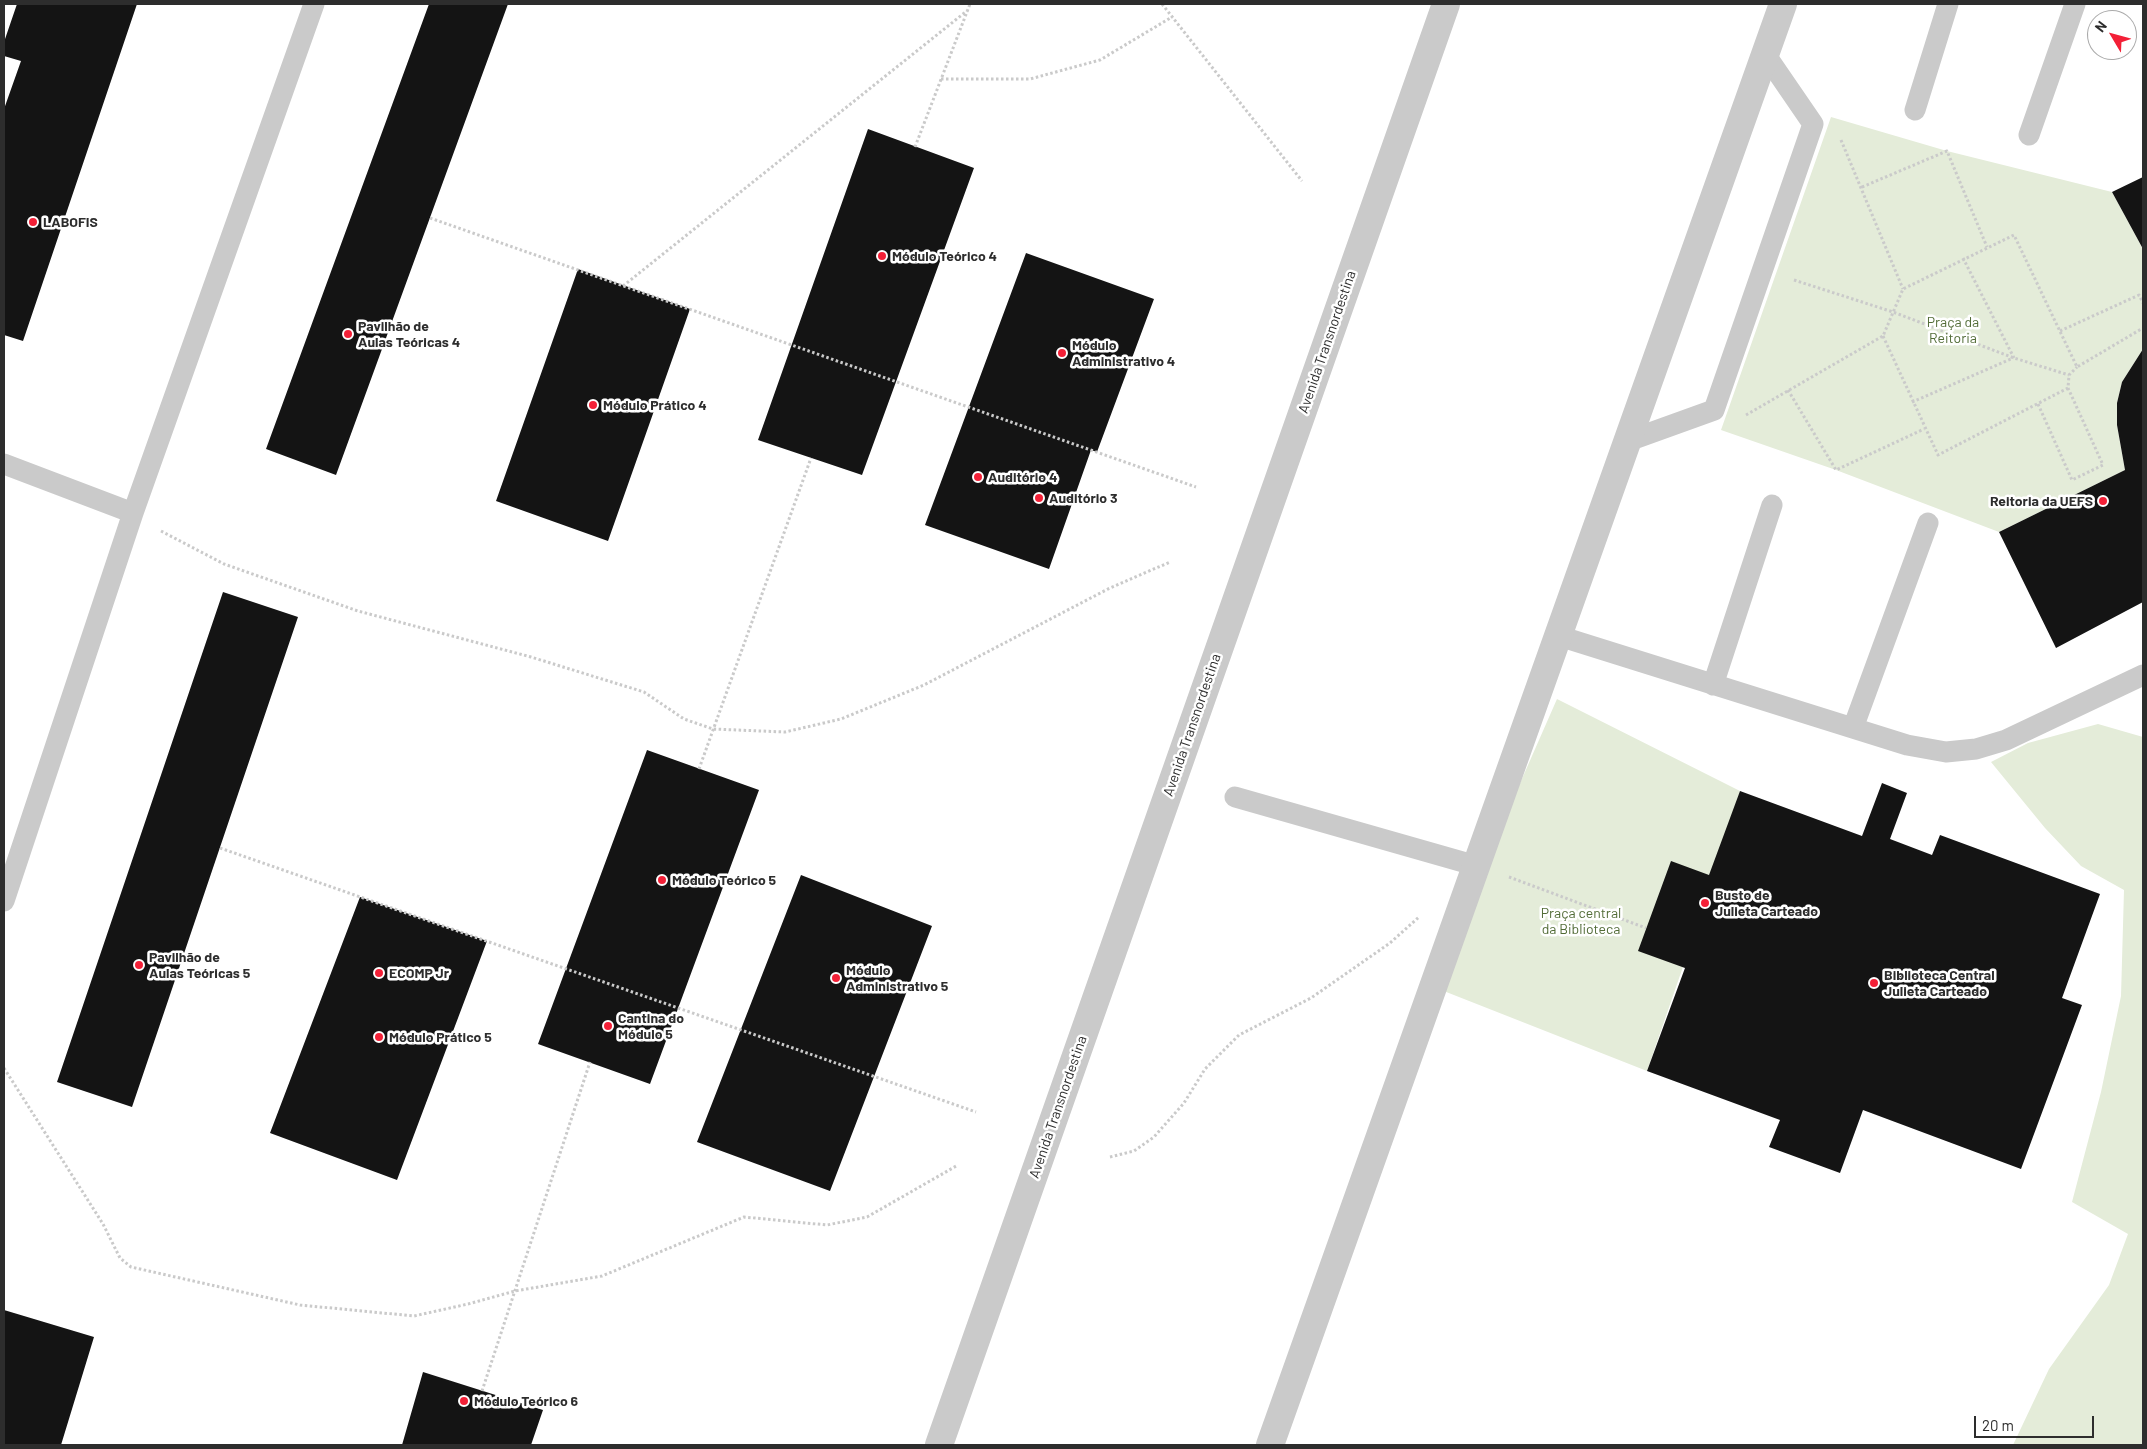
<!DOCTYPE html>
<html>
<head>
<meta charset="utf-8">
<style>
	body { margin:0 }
	#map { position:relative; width:2147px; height:1449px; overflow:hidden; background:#fff; font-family:Barlow,sans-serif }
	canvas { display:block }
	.frame { position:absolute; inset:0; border:5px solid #2d2d2d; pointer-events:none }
	.north { position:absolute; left:2087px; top:10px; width:50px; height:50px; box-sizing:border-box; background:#fff; border:1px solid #ababab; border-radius:50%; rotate:307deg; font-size:14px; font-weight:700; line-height:20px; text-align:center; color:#2d2d2d }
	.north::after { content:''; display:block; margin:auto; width:18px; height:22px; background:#f32037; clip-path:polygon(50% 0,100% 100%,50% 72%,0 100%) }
	.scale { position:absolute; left:1974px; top:1416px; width:120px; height:22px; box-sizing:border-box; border:2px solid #2d2d2d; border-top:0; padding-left:6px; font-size:15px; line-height:18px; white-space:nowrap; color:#2d2d2d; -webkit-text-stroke:4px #fff; paint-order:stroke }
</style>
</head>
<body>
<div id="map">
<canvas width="2147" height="1449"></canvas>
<div class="frame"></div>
<div class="north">N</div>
<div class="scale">20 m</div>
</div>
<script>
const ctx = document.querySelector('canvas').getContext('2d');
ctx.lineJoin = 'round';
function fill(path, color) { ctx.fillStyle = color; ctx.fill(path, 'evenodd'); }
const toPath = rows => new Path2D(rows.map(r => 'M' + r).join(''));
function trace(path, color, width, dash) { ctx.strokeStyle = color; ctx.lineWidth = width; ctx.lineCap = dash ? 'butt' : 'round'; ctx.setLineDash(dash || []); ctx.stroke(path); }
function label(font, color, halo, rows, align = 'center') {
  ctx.font = font + ' Barlow,sans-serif'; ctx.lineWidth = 5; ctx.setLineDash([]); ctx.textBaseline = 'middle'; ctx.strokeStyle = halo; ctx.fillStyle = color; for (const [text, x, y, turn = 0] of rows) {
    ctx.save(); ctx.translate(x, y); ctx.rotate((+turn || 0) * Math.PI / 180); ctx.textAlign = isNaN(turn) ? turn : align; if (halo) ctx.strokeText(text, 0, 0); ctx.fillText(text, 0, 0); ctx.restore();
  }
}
const green = toPath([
	[1831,117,1947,151,2112,192,2143,249,2143,349,2122,382,2117,403,2117,425,2125,470,1999,532,1836,470,1721,430],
	[1557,699,1740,791,1705,903,1647,1071,1431,986],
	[2098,724,2143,737,2143,1445,2013,1445,2049,1369,2109,1285,2128,1234,2072,1202,2101,1092,2121,996,2124,890,2081,866,2045,828,1991,762,2028,743]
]);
const building = toPath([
	[17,4,137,4,23,341,4,335,4,109,21,61,4,56,4,42],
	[429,4,508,4,336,475,266,449],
	[868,129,974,168,862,475,758,440],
	[2143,177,2143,249,2112,192],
	[1026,253,1154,299,1097,452,1091,450,1049,569,925,525],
	[578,269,690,309,608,541,496,501],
	[2143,349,2143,602,2056,648,1999,532,2125,470,2117,425,2117,403,2122,382],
	[223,592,298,617,132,1107,57,1082],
	[647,750,759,790,650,1084,538,1044],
	[1882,783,1907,793,1890,839,1932,855,1940,835,2100,894,2062,998,2082,1005,2021,1169,1863,1110,1840,1173,1769,1147,1780,1120,1647,1071,1685,968,1638,951,1671,861,1709,875,1740,791,1862,836],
	[801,875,932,926,830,1191,697,1142],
	[360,897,487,941,397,1180,270,1133],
	[4,1310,94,1337,61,1445,4,1445],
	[423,1372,543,1410,531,1445,402,1445]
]);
const path = toPath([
	[1162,4,1302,181],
	[941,79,1030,79,1100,60,1172,17],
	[1841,140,1903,289],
	[915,147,970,4],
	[1862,187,1947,151,1987,247],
	[430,218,1196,487],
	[1963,258,2014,358],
	[1794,280,1893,312,2014,358,2069,375],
	[623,286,968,10],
	[2060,331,2139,295,2143,303],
	[1883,336,1938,455,2068,388,2069,375,2077,367],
	[1788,390,1836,470,1924,429],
	[1912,402,2013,358],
	[2038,404,2072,480,2103,465,2068,388],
	[1746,415,1883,336,1903,289,2014,235,2077,367,2143,328],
	[161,531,224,564,358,611,531,657,644,692,684,719,713,729,785,732,841,719,924,685,1108,589,1170,562],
	[699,769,811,458],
	[220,848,976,1112],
	[1509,877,1646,928],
	[4,1068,103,1224,120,1258,131,1267,300,1305,414,1316,468,1304,515,1291,602,1276,744,1217,827,1225,867,1217,958,1165],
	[1110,1157,1134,1151,1154,1137,1184,1103,1205,1069,1239,1035,1311,998,1390,943,1419,917],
	[482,1391,590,1062]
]);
const service = toPath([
	[1915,110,1948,4],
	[2029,135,2075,4],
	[1628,441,1714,410,1813,124,1765,54],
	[4,464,133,513],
	[1559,636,1907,745,1946,752,1976,749,2006,740,2143,675],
	[1713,685,1772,505],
	[1853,728,1928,523],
	[1235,797,1477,866],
	[4,901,133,513,314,4]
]);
const tertiary = toPath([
	[939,1445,1446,4],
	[1270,1445,1783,4]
]);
const markers = [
	[33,222,5,"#f32037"],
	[882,256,5,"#f32037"],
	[348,334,5,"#f32037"],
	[1062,353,5,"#f32037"],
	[593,405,5,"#f32037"],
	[978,477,5,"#f32037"],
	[1039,498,5,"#f32037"],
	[2103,501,5,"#f32037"],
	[662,880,5,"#f32037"],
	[1705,903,5,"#f32037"],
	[139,965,5,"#f32037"],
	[379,973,5,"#f32037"],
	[836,978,5,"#f32037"],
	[1874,983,5,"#f32037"],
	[608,1026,5,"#f32037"],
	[379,1037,5,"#f32037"],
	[464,1401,5,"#f32037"]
];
const poiNames = [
	["LABOFIS",43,222],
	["Módulo Teórico 4",892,256],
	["Pavilhão de",358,326],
	["Aulas Teóricas 4",358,342],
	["Módulo",1072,345],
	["Administrativo 4",1072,361],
	["Módulo Prático 4",603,405],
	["Auditório 4",988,477],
	["Auditório 3",1049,498],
	["Reitoria da UEFS",2093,501,"right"],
	["Módulo Teórico 5",672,880],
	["Busto de",1715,895],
	["Julieta Carteado",1715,911],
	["Pavilhão de",149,957],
	["Aulas Teóricas 5",149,973],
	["Módulo",846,970],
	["Administrativo 5",846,986],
	["ECOMP Jr",389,973],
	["Biblioteca Central",1884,975],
	["Julieta Carteado",1884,991],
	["Cantina do",618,1018],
	["Módulo 5",618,1034],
	["Módulo Prático 5",389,1037],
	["Módulo Teórico 6",474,1401]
];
const parkNames = [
	["Praça da",1953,322],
	["Reitoria",1953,338],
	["Praça central",1581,913],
	["da Biblioteca",1581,929]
];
const streetNames = [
	["Avenida Transnordestina",1327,342,-71],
	["Avenida Transnordestina",1192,725,-71],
	["Avenida Transnordestina",1058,1107,-71]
];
fill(green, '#e4ecd9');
fill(building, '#141414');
trace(path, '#cacaca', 3, [2.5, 2.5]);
trace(service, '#cacaca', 21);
trace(tertiary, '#cacaca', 28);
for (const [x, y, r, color] of markers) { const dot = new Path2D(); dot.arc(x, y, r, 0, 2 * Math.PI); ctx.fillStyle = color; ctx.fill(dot); trace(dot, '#fff', 2); }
label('bold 14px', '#2d2d2d', '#fff', poiNames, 'left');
label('14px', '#526c37', '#fff', parkNames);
label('14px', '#2d2d2d', '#fff', streetNames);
</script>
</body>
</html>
